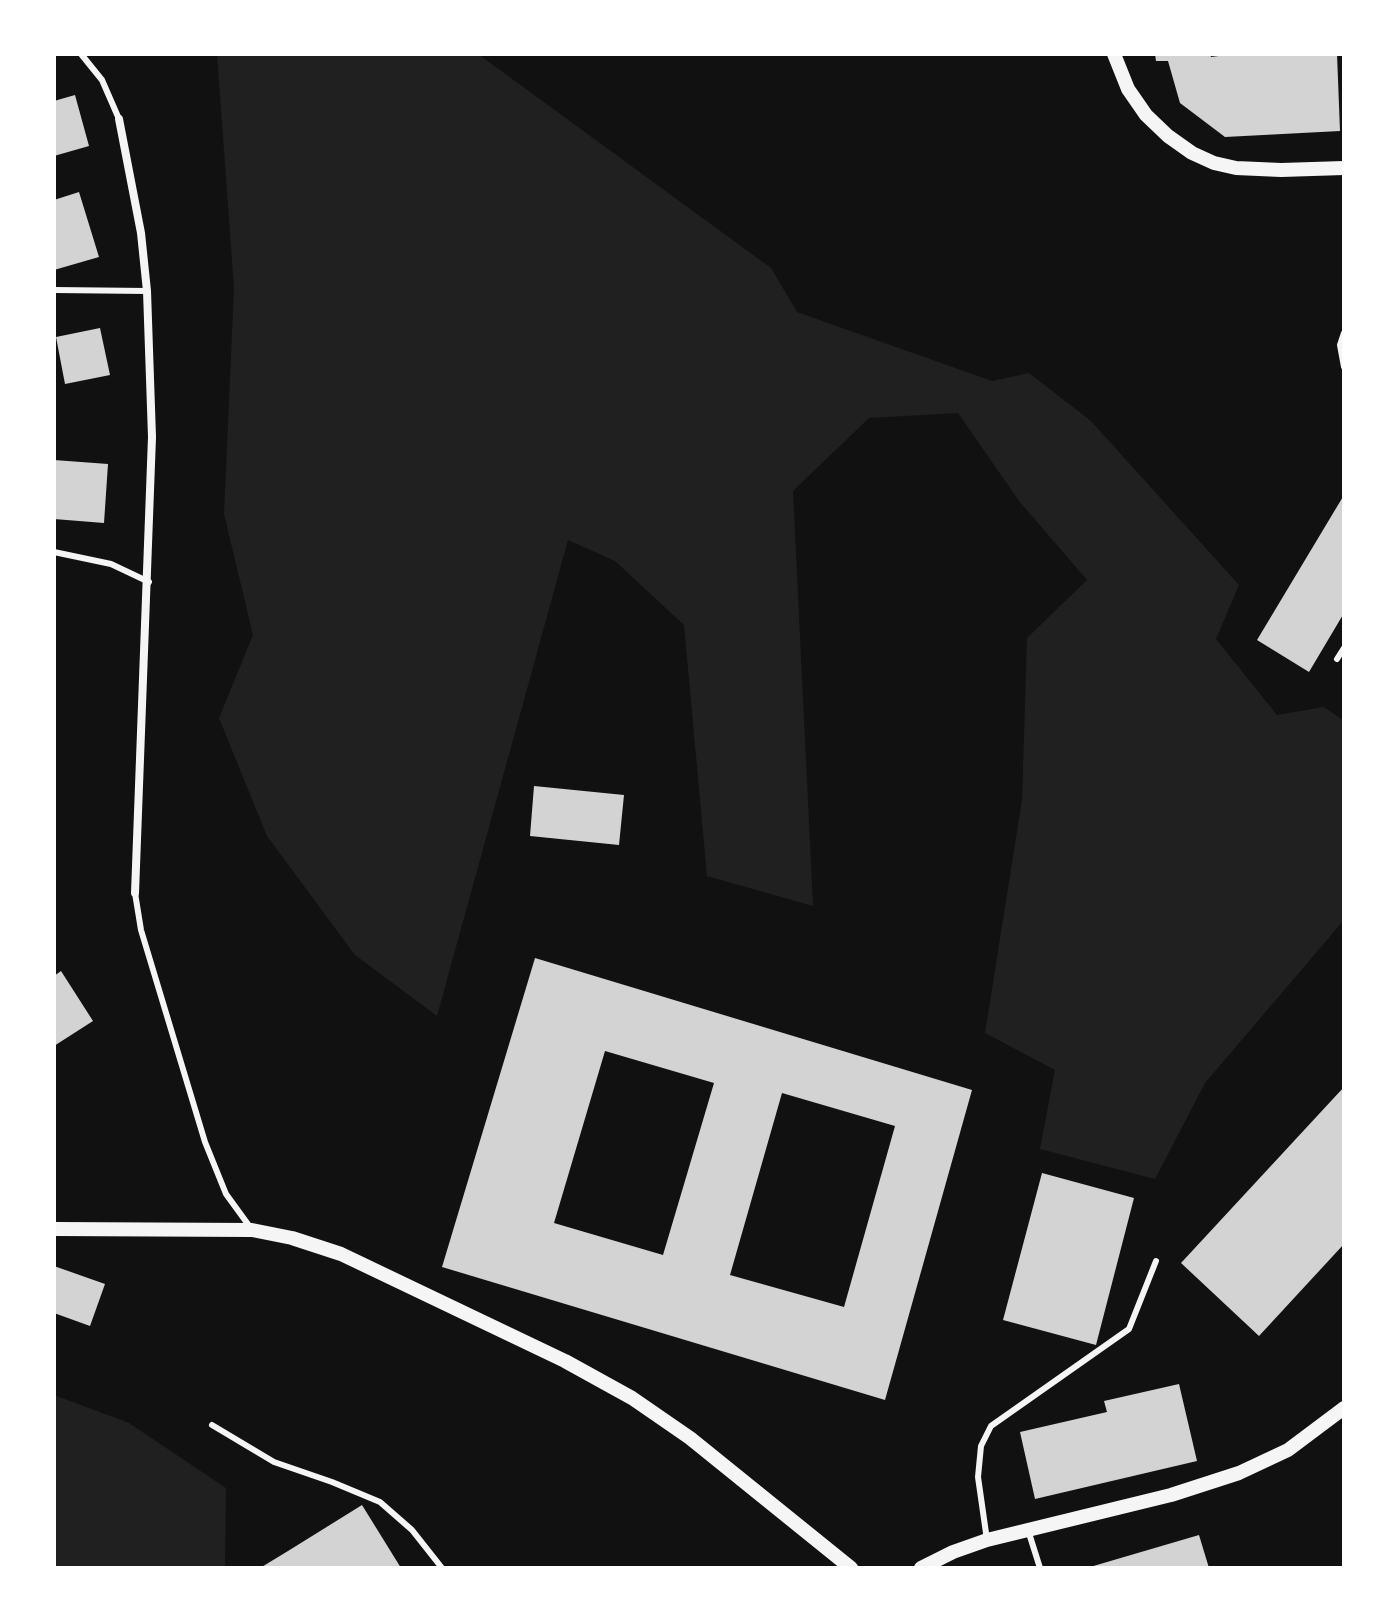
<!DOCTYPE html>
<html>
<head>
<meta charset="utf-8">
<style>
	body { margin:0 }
	#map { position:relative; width:1398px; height:1622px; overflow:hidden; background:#111; font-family:Overpass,sans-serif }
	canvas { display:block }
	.frame { position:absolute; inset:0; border:56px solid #fff; pointer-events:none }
</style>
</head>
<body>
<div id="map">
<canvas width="1398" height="1622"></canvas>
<div class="frame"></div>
</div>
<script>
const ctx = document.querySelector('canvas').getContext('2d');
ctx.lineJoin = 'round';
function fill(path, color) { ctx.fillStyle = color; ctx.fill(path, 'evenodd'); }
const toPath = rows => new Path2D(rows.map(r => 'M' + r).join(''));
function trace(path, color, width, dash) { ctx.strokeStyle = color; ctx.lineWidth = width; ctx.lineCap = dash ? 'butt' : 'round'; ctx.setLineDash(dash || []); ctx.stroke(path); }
const green = toPath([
	[217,54,478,54,771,268,797,312,992,381,1029,373,1091,421,1239,585,1216,639,1277,715,1324,707,1344,721,1344,920,1205,1083,1155,1179,1040,1149,1055,1070,985,1033,1022,800,1027,638,1087,580,1019,501,958,413,869,418,793,491,813,906,707,876,684,625,615,561,568,540,437,1016,355,955,267,836,219,718,253,635,224,514,234,288],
	[54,1395,129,1423,226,1488,225,1568,54,1568]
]);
const building = toPath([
	[1155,54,1210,54,1211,57,1233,54,1337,54,1340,131,1225,137,1180,103,1168,61,1156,61],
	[75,95,89,146,54,156,54,101],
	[79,192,99,257,54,270,54,200],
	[100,328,110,375,65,384,56,337],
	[54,460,108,464,104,523,54,519],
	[1344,495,1344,613,1309,672,1257,640],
	[534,786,624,795,619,845,530,836],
	[535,958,972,1090,885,1400,442,1267],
	[605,1051,714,1083,663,1255,554,1223],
	[782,1093,895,1126,844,1307,730,1275],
	[61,971,93,1021,54,1046,54,976],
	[1344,1087,1344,1244,1259,1336,1181,1263],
	[1042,1173,1134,1198,1096,1345,1003,1320],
	[54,1266,105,1284,90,1326,54,1313],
	[1179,1384,1197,1461,1035,1499,1020,1432,1107,1412,1104,1401],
	[362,1505,401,1568,260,1568,288,1551],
	[1199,1535,1209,1568,1090,1568,1090,1567]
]);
const service = toPath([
	[81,54,102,80,119,119],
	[54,290,147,291],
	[1344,333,1340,345,1344,367],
	[54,552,111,564,149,582],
	[1337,659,1344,648],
	[135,893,141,930,205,1142,226,1194,250,1227],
	[212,1425,274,1462,332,1482,380,1502,412,1530,442,1568],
	[1028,1530,1040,1568],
	[987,1540,978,1477,981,1446,991,1426,1129,1329,1156,1261]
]);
const minor = toPath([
	[119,119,141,233,147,291,152,437,135,893]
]);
const tertiary = toPath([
	[1114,54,1128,89,1146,115,1168,136,1192,153,1214,163,1236,168,1281,170,1344,168],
	[54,1229,252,1230,292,1238,341,1254,565,1361,632,1398,690,1438,851,1568],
	[921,1568,953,1552,987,1540,1171,1495,1239,1473,1288,1450,1344,1408]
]);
fill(green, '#202020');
fill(building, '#d3d3d3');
trace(service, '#f5f5f5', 6);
trace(minor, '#f5f5f5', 8);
trace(tertiary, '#f5f5f5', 14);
</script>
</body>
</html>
